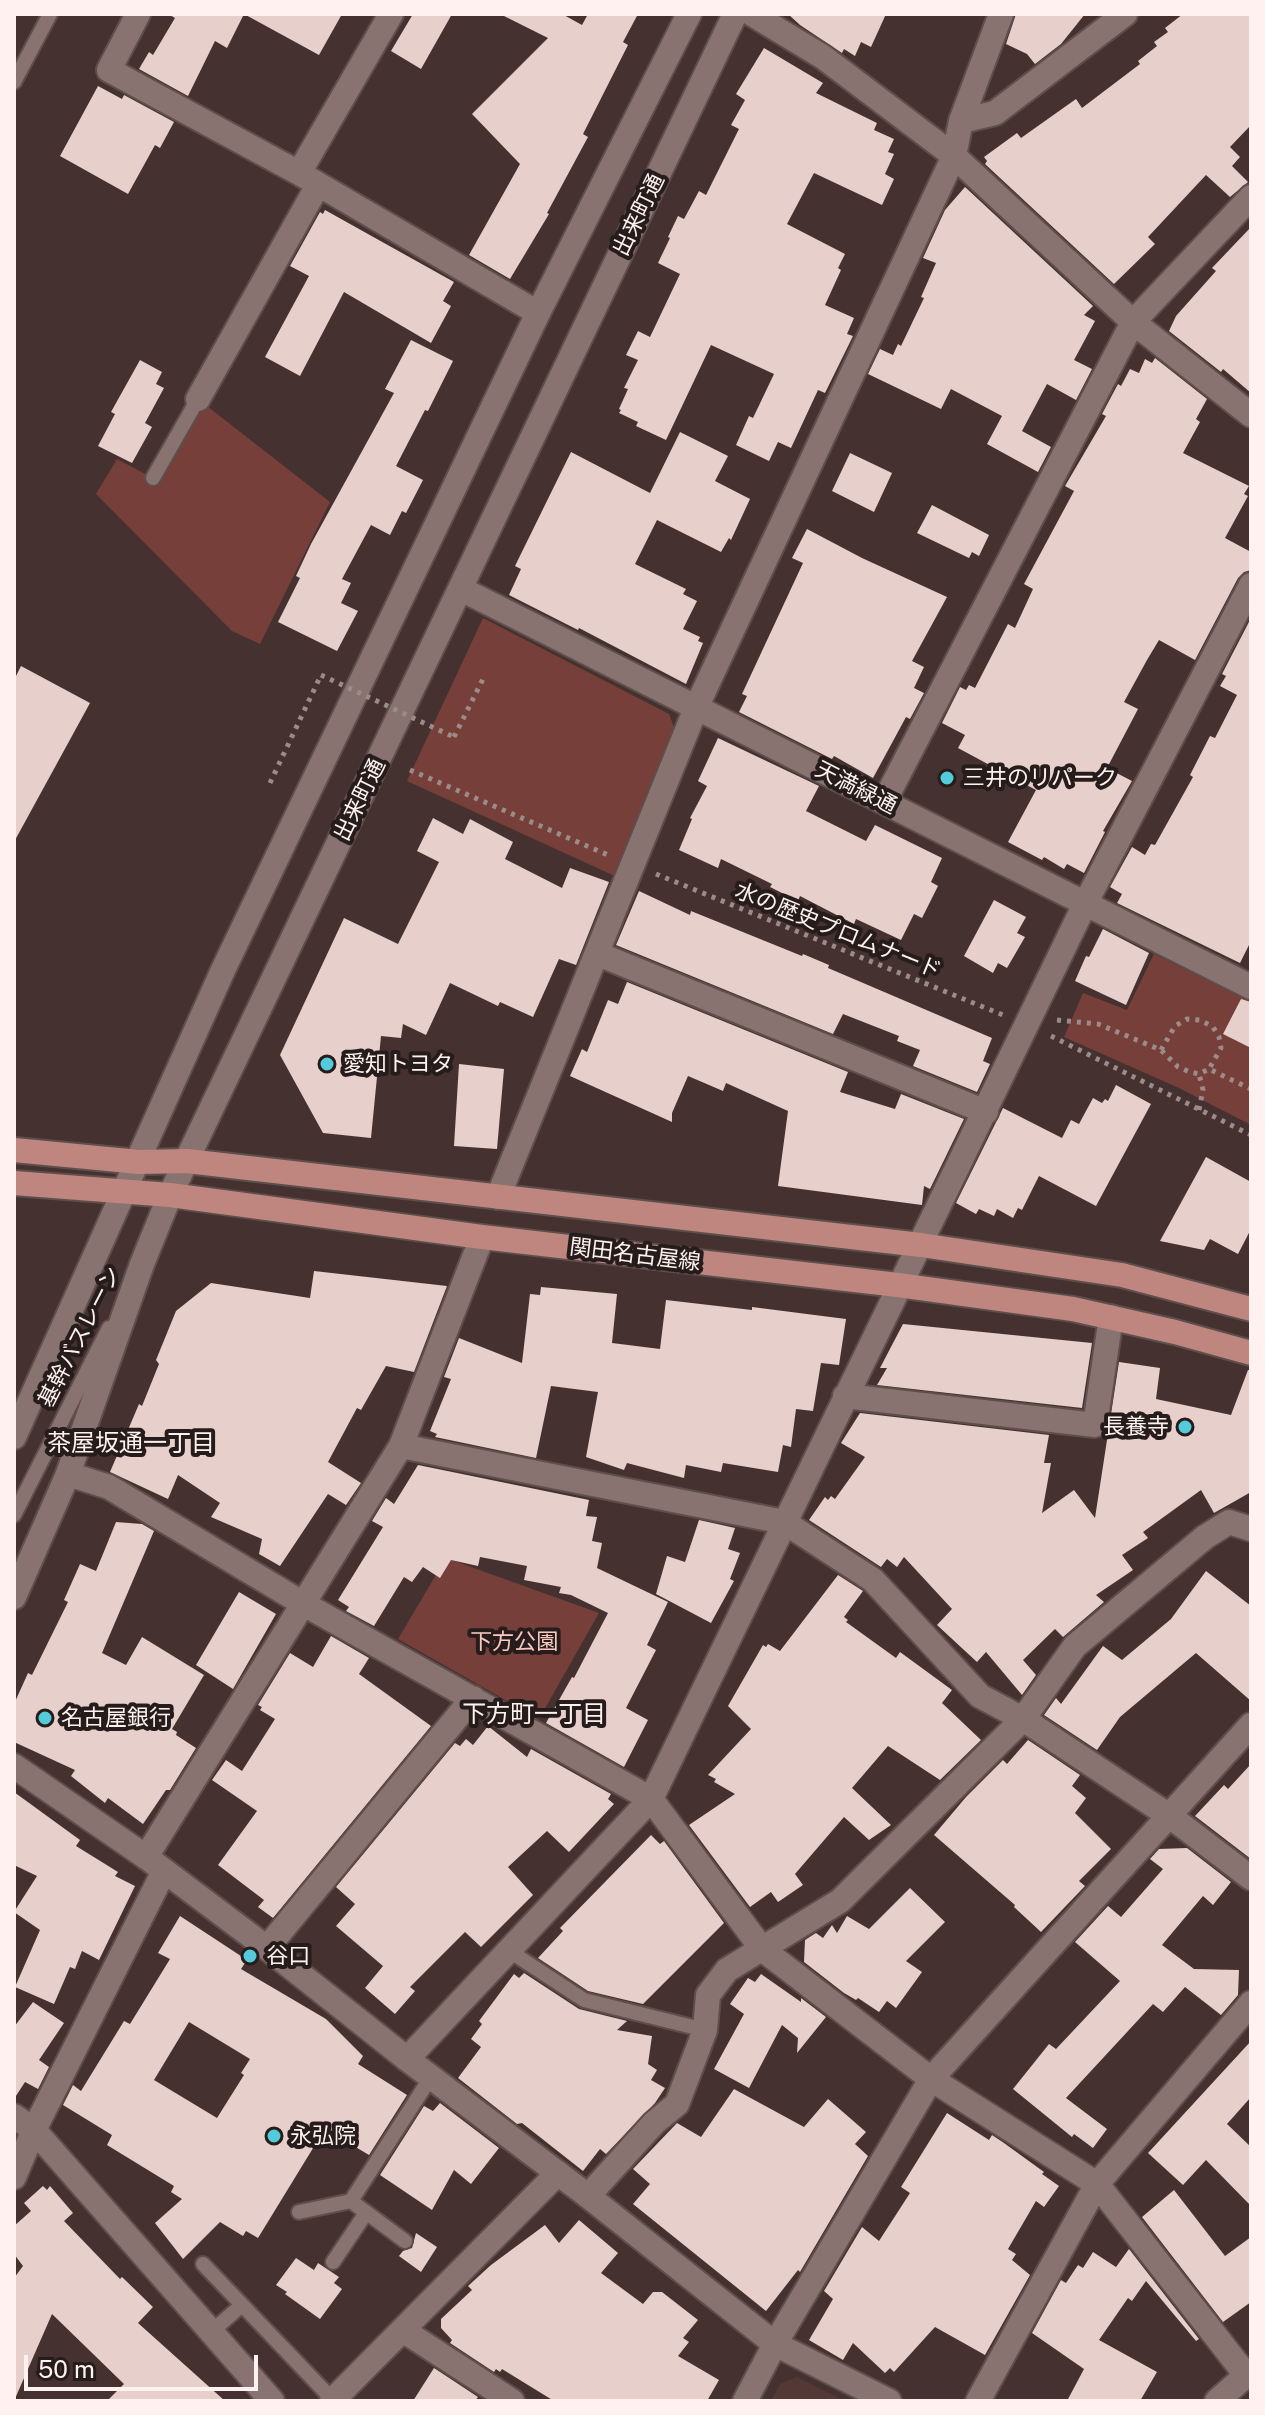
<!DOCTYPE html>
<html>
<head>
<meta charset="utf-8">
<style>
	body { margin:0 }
	#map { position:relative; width:1265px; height:2415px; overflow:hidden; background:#453230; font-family:"Public Sans",sans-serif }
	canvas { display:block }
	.frame { position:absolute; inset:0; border:16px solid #fef1ef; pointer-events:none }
	.scale { position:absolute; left:24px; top:2355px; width:234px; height:36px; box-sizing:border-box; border:4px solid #fef1ef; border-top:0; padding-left:10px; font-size:24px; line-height:28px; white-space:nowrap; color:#fef1ef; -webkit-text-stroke:6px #251c1b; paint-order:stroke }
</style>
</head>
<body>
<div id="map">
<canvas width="1265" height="2415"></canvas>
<div class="frame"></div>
<div class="scale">50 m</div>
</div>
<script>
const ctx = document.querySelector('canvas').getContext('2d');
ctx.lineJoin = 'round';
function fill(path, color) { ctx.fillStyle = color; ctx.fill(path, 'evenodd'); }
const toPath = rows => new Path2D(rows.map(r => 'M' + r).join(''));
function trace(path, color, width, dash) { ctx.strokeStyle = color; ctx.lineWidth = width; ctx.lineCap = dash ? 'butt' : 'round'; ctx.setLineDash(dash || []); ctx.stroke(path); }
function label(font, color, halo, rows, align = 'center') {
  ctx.font = font + ' "Public Sans","Noto Sans JP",sans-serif'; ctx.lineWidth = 8; ctx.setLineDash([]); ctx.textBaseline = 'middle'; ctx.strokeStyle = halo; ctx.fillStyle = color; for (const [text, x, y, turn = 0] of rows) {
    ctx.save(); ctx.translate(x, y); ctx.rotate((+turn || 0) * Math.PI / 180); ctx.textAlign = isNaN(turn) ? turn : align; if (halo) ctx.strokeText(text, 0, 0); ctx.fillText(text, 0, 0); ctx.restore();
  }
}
const built = toPath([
	[797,2377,845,2401,771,2401,780,2384]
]);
const green = toPath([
	[198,399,330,502,260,644,232,631,96,494,117,459,153,478],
	[483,618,669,714,675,730,617,877,407,781],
	[1154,954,1251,1002,1251,1125,1179,1088,1064,1037,1083,993,1127,1010],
	[446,1558,599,1613,539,1719,398,1639]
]);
const building = toPath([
	[168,14,342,14,319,55,244,14,227,48,215,41,188,96,139,69,149,52,153,55,175,18],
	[413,14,452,14,421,69,391,51],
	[500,14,562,14,582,25,588,14,638,14,623,42,628,45,583,134,588,137,547,213,549,214,510,279,469,255,520,164,472,114,548,38],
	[788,14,886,14,871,47,861,42,855,56,844,49,842,53,800,25],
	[1016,14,1085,14,1061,44,1035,64,1027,54,1006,44],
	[1183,14,1251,14,1251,125,1230,147,1240,157,1232,166,1248,182,1230,197,1206,175,1148,237,1155,244,1114,284,985,164,987,161,984,157,1017,133,1021,138,1076,99,1082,108,1140,64,1138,61,1157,46,1154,42,1168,32,1165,28],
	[764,48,823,83,816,93,877,123,874,130,894,139,888,152,894,154,885,174,894,179,882,205,814,173,787,224,845,254,838,268,841,270,825,305,854,318,847,334,853,336,825,393,818,390,791,448,778,442,769,461,736,445,749,416,753,418,774,374,711,345,666,440,636,426,638,422,619,413,621,410,619,409,628,389,624,388,638,360,626,355,638,331,650,337,680,274,658,263,670,238,668,237,678,216,684,219,699,191,706,195,739,129,731,125,745,100,736,94],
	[98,86,122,99,124,95,174,122,160,148,155,145,128,194,60,156],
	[965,187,1093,306,1084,315,1095,321,1074,360,1092,369,1076,400,1047,384,1022,431,1051,447,1038,472,987,444,1002,416,951,389,941,409,868,374,880,349,893,355,898,344,901,346,924,298,921,297,936,263,923,258,945,210],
	[325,210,454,282,443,301,451,306,431,343,344,292,300,376,265,357,309,276,290,266,320,212,323,214],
	[1251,227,1251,393,1223,369,1221,372,1169,331,1176,316,1216,271,1212,268],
	[411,340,453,361,428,411,425,410,396,466,423,480,406,513,402,511,390,535,371,525,342,579,351,583,341,603,358,611,337,651,278,622,300,578,296,576,311,544,394,393,385,389],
	[1155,358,1207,399,1196,419,1200,422,1183,453,1249,486,1244,494,1248,496,1225,538,1251,552,1251,570,1244,572,1238,578,1195,660,1159,640,1147,660,1124,702,1138,709,1107,768,1132,781,1103,831,1105,832,1084,873,1067,864,1064,869,1044,857,1042,860,1008,842,1036,790,958,748,965,735,942,723,960,687,966,690,969,685,975,688,1008,624,1015,628,1033,589,1024,584,1074,491,1065,486,1106,416,1102,414,1118,384,1121,386,1130,369,1139,373,1145,359,1152,363],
	[140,360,162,372,156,384,164,388,145,423,152,427,132,463,98,446,115,414,111,412],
	[680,432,728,456,715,481,750,499,731,540,729,538,721,552,657,520,635,564,686,589,683,594,697,601,683,629,700,637,698,641,703,643,686,684,579,628,578,630,509,595,521,569,515,566,571,452,650,493],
	[850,453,892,473,874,512,832,491],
	[932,505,989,535,979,556,972,552,969,558,917,533],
	[807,529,862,558,947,597,912,661,924,667,914,688,924,693,910,719,906,717,873,778,834,756,832,759,739,712,747,696,742,694,803,563,792,558],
	[1251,618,1251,941,1240,963,1117,903,1122,894,1110,887,1132,847,1145,855,1151,844,1155,845,1193,777,1190,775,1210,736,1215,738,1237,695,1220,686,1226,676,1222,674],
	[21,666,90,703,14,842,14,680],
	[718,738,819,786,806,811,866,841,875,825,942,858,931,882,938,886,922,918,914,914,901,940,856,919,854,924,800,896,798,901,770,887,772,884,721,859,718,868,679,850,692,819,690,818,707,786,698,781],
	[433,818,463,834,470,819,513,842,505,859,562,888,570,868,609,882,576,965,559,959,533,1017,500,1002,498,1006,450,983,426,1035,403,1024,401,1038,381,1036,371,1138,323,1133,280,1055,344,918,398,944,439,862,417,851],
	[639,891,690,915,691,911,802,956,803,954,829,965,828,968,992,1038,983,1061,990,1064,977,1092,913,1066,920,1050,897,1041,899,1036,843,1014,833,1034,616,945],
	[994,900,1026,917,1017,933,1025,937,1007,968,998,963,993,973,964,956],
	[1103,929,1149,953,1126,1005,1075,981,1086,956,1089,957],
	[627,982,848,1072,840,1092,895,1109,901,1094,964,1119,930,1189,924,1186,922,1205,778,1186,788,1111,726,1083,723,1091,688,1076,672,1113,672,1122,570,1076,582,1049,587,1052,608,1000,618,1004],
	[1241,999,1251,1002,1251,1048,1223,1034],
	[459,1064,504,1069,497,1149,454,1146],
	[1116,1085,1151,1104,1096,1206,1039,1176,1022,1210,1018,1208,1013,1218,997,1209,994,1216,979,1209,976,1214,956,1203,1003,1108,1062,1138,1071,1120,1079,1124,1093,1098,1102,1103,1105,1099,1108,1101],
	[1206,1157,1251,1182,1251,1229,1238,1254,1210,1239,1204,1250,1160,1241],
	[314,1271,447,1286,414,1372,386,1366,361,1410,357,1408,328,1462,361,1483,346,1505,328,1494,280,1566,259,1554,262,1539,211,1517,220,1503,178,1475,168,1499,110,1472,139,1404,142,1406,159,1364,156,1360,176,1311,211,1283,310,1298],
	[541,1287,617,1294,612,1343,660,1349,666,1300,752,1310,752,1307,846,1319,839,1365,821,1363,813,1411,796,1409,791,1447,783,1445,778,1472,723,1463,721,1472,686,1465,684,1478,627,1463,624,1470,586,1457,598,1392,551,1386,536,1458,435,1437,437,1434,430,1431,451,1379,444,1377,459,1338,522,1363,530,1294,540,1295],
	[903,1324,1092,1343,1082,1408,877,1385,887,1368,880,1368],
	[1119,1362,1160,1368,1156,1399,1231,1415,1248,1370,1251,1370,1251,1492,1214,1513,1201,1490,1143,1532,1148,1538,1122,1555,1133,1570,1096,1595,1104,1602,1063,1637,1055,1629,1023,1660,1036,1675,1022,1695,986,1652,977,1662,937,1625,952,1609,904,1557,897,1567,887,1559,881,1567,809,1520,825,1497,828,1500,831,1496,835,1499,865,1457,841,1443,860,1413,1049,1435,1044,1463,1051,1463,1042,1513,1074,1490,1095,1518],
	[418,1465,589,1500,586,1516,597,1517,592,1541,602,1543,597,1568,668,1602,647,1645,656,1650,626,1708,648,1720,624,1767,546,1723,572,1677,574,1678,608,1613,571,1595,559,1593,561,1587,524,1580,527,1566,480,1557,478,1566,451,1560,440,1578,423,1567,412,1582,404,1577,374,1626,346,1611,349,1607,338,1600,383,1527,372,1521,386,1498,394,1504],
	[699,1520,735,1528,728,1549,740,1553,730,1579,734,1581,711,1623,656,1594,667,1556,685,1562],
	[116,1522,142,1524,154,1531,102,1653,126,1665,142,1637,204,1675,172,1729,177,1732,176,1735,196,1748,170,1790,166,1790,143,1824,108,1798,105,1803,71,1776,75,1770,14,1742,14,1704,28,1673,32,1675,68,1602,64,1600,80,1564,96,1571],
	[1206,1571,1251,1606,1251,1701,1196,1653,1120,1717,1097,1750,1044,1715,1056,1698,1061,1704,1103,1646,1122,1660,1171,1619],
	[838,1575,863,1591,844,1617,848,1620,846,1622,896,1658,900,1652,952,1690,942,1703,981,1740,940,1780,888,1746,852,1788,891,1825,869,1840,844,1817,795,1874,803,1885,778,1902,771,1892,750,1907,689,1825,735,1794,714,1782,716,1779,708,1775,751,1729,728,1706,763,1645,766,1647,768,1644,780,1651],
	[239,1592,276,1614,233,1689,196,1665],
	[331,1636,369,1658,359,1674,431,1726,273,1918,258,1907,264,1900,218,1865,257,1811,212,1780,226,1760,242,1771,275,1719,260,1710,262,1707,258,1705,290,1653,313,1667],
	[488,1726,527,1757,531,1749,611,1794,608,1799,614,1804,569,1852,547,1831,508,1867,533,1895,481,1947,465,1932,410,1987,415,1991,395,2014,365,1988,383,1966,336,1926,355,1904,336,1887,455,1743,460,1746,466,1739,473,1745],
	[1028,1740,1080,1775,1072,1786,1086,1798,1075,1813,1111,1849,1079,1881,1085,1886,1041,1932,1014,1907,1015,1905,934,1835,966,1797,1003,1760,1007,1764],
	[1251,1764,1251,1859,1195,1816,1224,1785,1228,1789],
	[14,1792,80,1840,76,1846,118,1872,115,1876,135,1886,99,1960,82,1951,75,1969,70,1967,54,2004,15,1987,40,1930,14,1912,37,1876,14,1865],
	[651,1835,660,1844,664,1841,724,1923,643,2004,588,1991,538,1958,563,1931,560,1928],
	[1187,1848,1231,1882,1213,1905,1203,1896,1162,1945,1194,1969,1239,1970,1238,1995,1221,2015,1185,1987,1163,2012,1153,2004,1066,2098,1107,2129,1093,2148,1074,2134,1072,2137,1013,2089,1049,2044,1056,2049,1120,1981,1075,1942,1108,1906,1121,1917,1163,1869,1150,1859,1159,1849],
	[910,1888,945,1922,906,1961,922,1972,896,2008,887,2001,879,2012,858,1998,856,2000,844,1993,804,1962,805,1940,816,1933,823,1938,832,1925,837,1933,847,1916,869,1929],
	[180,1916,247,1960,241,1969,326,2019,363,2056,358,2064,407,2095,369,2155,332,2133,325,2145,318,2140,258,2238,246,2231,243,2236,220,2222,183,2259,155,2223,182,2199,171,2192,174,2186,107,2145,112,2135,63,2105,73,2085,81,2091,124,2021,130,2024,170,1959,158,1953],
	[189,2022,250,2059,241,2073,244,2075,217,2118,154,2080],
	[524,1973,579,2009,627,2021,617,2030,652,2036,648,2064,657,2070,651,2080,665,2088,655,2103,606,2154,600,2149,583,2171,522,2123,517,2124,458,2078,481,2047,471,2039,482,2024,479,2021,514,1974,519,1978],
	[761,1974,801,2002,801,1998,826,2017,797,2053,798,2038,782,2025,749,2088,714,2069,744,2014,730,2004,748,1978,755,1982],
	[33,2002,64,2023,39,2060,49,2067,38,2089,25,2082,14,2099,14,2027],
	[1251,2041,1251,2097,1227,2124,1251,2147,1251,2206,1206,2160,1183,2185,1148,2153],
	[734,2089,804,2127,828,2099,866,2132,855,2144,868,2156,800,2272,798,2270,766,2311,633,2204,650,2184,633,2169,677,2123,701,2137],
	[440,2103,499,2148,471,2184,454,2170,432,2210,380,2175,424,2106,433,2111],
	[947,2113,989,2140,992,2135,1004,2143,1044,2172,1042,2174,1059,2186,1044,2207,1036,2201,1008,2249,1016,2254,1012,2260,1030,2275,985,2355,935,2327,894,2372,890,2368,885,2373,853,2343,843,2360,809,2340,833,2299,824,2291,862,2227,879,2241,910,2193,901,2187],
	[43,2186,47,2190,50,2186,73,2213,64,2221,120,2279,122,2277,153,2307,138,2323,225,2401,107,2401,124,2384,52,2314,14,2401,14,2278,23,2266,14,2254,14,2226,31,2211,24,2203],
	[1174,2190,1225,2256,1251,2237,1251,2302,1223,2322,1142,2217],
	[579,2220,618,2253,601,2273,643,2304,653,2292,662,2292,698,2320,683,2338,689,2342,678,2356,719,2380,707,2401,554,2401,502,2369,500,2372,496,2369,494,2372,450,2343,452,2340,441,2328,441,2319,472,2290,468,2286,491,2265,545,2225,559,2243],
	[416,2233,437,2247,421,2272,399,2256,403,2251,412,2248],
	[1129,2249,1199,2339,1196,2341,1146,2281,1132,2301,1128,2298,1099,2340,1157,2372,1140,2401,1067,2401,1084,2369,1032,2333,1061,2280,1066,2283,1078,2265,1083,2268,1093,2252,1116,2267],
	[296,2258,314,2270,318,2263,339,2277,334,2283,342,2289,320,2319,285,2294,287,2292,276,2285],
	[434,2368,478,2397,475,2401,413,2401]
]);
const path = toPath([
	[454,737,484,677],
	[410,770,608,855],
	[270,783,321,675],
	[656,874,1003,1015],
	[1057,1020,1098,1024,1161,1050,1178,1067,1190,1072,1199,1074,1209,1069,1251,1089],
	[1051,1036,1251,1135],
	[1161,1050,1175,1026,1187,1019,1200,1020,1213,1027,1219,1037,1221,1048,1209,1069],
	[1199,1110,1203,1090,1199,1074]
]);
const lane = toPath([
	[14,82,50,14],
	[153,478,198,399],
	[14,1515,109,1328],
	[508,1950,584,2000,705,2030],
	[351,2201,405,2241],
	[299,2212,351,2201,431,2077],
	[333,2262,366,2213],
	[203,2264,333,2400],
	[211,2332,242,2305]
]);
const street = toPath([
	[138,14,109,70,299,173,538,313],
	[752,14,823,57,954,156,1133,322,1251,415],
	[961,121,995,113,1125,14],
	[299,173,391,14],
	[198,399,318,185],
	[461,589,1251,987],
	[884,802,1133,322,1251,197],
	[598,954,986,1112],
	[498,1197,696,708,954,156,961,121,1001,14],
	[845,1396,1095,1425,1111,1317],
	[401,1446,784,1522,873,1580,980,1696,1023,1719,1171,1817,1251,1878],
	[68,1474,109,1487,302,1603,651,1799,762,1949,931,2079,1097,2184,1246,2375],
	[146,1857,401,1446,482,1237],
	[267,1948,473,1698],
	[407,2059,651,1799,1085,904,1251,585],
	[14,2116,34,2130,272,2401],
	[14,2177,34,2130,164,1871],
	[588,2196,654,2123,677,2104,705,2030,708,1995,727,1970,840,1901,1023,1719,1075,1646,1205,1537,1229,1522,1251,1529],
	[404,2331,512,2401],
	[332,2401,558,2173],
	[745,2401,775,2344,931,2079,1251,1725],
	[978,2401,1097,2184,1251,2003],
	[1217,2401,1251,2371]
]);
const secondary = toPath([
	[14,1437,223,970,538,313,689,14],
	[14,1597,68,1474,142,1264,170,1195,735,14],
	[14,1766,146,1857,267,1948,407,2059,588,2196,775,2344,889,2401]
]);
const primary = toPath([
	[14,1150,139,1162,187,1161,921,1245,1122,1275,1251,1309],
	[14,1183,170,1195,482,1237,898,1285,1073,1309,1175,1332,1251,1353]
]);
const pathBridge = toPath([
	[321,675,454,737]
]);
const markers = [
	[947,778,8,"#53cbda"],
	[327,1064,8,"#53cbda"],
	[1185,1427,8,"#53cbda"],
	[45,1718,8,"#53cbda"],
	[250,1956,8,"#53cbda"],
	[274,2136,8,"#53cbda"]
];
const streetNames = [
	["出来町通",639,215,-64],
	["天満緑通",856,788,27],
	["出来町通",360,800,-64],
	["水の歴史プロムナード",838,931,22],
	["関田名古屋線",635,1255,7],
	["基幹バスレーン",80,1337,-63]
];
const poiNames = [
	["三井のリパーク",963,778],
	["愛知トヨタ",343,1064],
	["長養寺",1169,1427,"right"],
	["名古屋銀行",61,1718],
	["谷口",266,1956],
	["永弘院",290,2136]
];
const parkNames = [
	["下方公園",514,1642]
];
const neighbourhoodNames = [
	["茶屋坂通一丁目",131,1444],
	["下方町一丁目",534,1715]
];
fill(built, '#533935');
fill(green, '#773f39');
fill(building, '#e7cfcc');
trace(lane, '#5e4e4c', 18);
trace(street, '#5e4e4c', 28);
trace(secondary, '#5e4e4c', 28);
trace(primary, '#5e4e4c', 28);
trace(path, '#9b8b89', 5, [4, 6]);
trace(lane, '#887370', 14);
trace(street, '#887370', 24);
trace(secondary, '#887370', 24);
trace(primary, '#bf867f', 24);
trace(pathBridge, '#9b8b89', 5, [4, 6]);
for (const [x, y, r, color] of markers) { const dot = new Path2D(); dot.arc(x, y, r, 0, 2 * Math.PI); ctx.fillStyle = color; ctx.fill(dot); trace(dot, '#251c1b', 3); }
label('22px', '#fef1ef', '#251c1b', streetNames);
label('22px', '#fef1ef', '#251c1b', poiNames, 'left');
label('22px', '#fbc7c1', '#251c1b', parkNames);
label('24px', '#fef1ef', '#251c1b', neighbourhoodNames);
</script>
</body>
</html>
